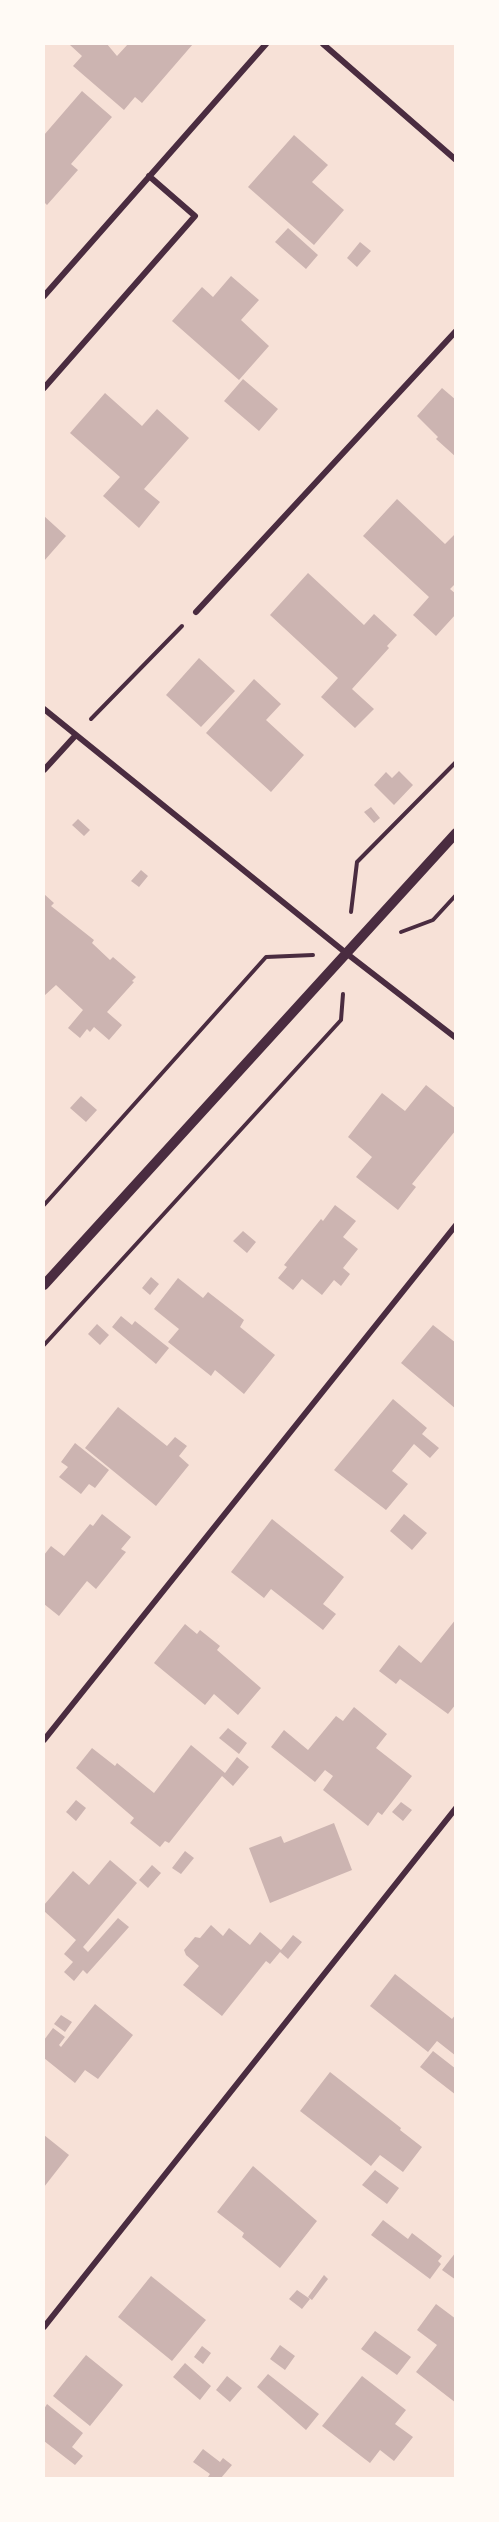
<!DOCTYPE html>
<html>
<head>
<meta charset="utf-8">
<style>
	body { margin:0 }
	#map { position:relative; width:499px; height:2522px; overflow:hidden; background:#f7e1d7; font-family:Signika,sans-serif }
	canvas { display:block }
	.frame { position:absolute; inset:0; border:45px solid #fffaf5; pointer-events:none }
</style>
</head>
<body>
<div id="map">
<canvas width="499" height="2522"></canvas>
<div class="frame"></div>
</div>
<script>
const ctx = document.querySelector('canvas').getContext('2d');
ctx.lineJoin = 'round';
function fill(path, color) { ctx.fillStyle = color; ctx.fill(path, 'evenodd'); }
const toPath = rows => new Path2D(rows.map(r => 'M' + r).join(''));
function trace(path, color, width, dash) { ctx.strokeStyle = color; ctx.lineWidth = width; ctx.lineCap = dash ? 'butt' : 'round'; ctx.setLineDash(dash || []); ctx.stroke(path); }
const building = toPath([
	[72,44,107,44,117,56,128,44,193,44,142,103,135,97,124,110,73,66,82,56,70,45],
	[82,91,112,117,71,164,78,170,47,205,44,202,44,135],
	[294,135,328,165,312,182,344,210,314,245,248,187],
	[288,228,318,255,306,269,275,242],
	[360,242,371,251,357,267,347,258],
	[231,276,259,300,241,320,269,346,239,380,172,321,202,287,213,297],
	[243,379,278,409,259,431,224,401],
	[442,388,456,400,456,457,436,439,438,437,417,416],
	[105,393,142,426,157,409,189,438,144,489,160,502,139,528,103,496,120,477,70,433],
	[397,499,445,544,456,533,456,583,450,589,456,594,456,614,436,636,413,615,429,597,363,536],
	[44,516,66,536,44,561],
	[308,573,364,625,374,614,397,635,387,646,389,648,352,689,374,709,355,728,321,697,338,678,270,615],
	[199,658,235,691,201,727,166,695],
	[254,679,281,704,266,720,304,755,271,792,206,733],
	[399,771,413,785,394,805,374,785,386,772,392,778],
	[371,807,380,818,374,823,364,812],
	[78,819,90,830,84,836,72,825],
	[141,870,148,876,139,887,131,881],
	[44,894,54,903,51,906,94,940,92,943,110,960,113,957,136,977,132,981,134,982,107,1012,122,1025,109,1040,94,1027,90,1032,87,1029,80,1038,68,1028,83,1010,56,985,44,996],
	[426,1085,456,1109,456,1130,412,1184,416,1187,398,1210,356,1177,372,1157,348,1137,382,1093,405,1111],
	[81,1096,97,1110,86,1122,70,1108],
	[335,1205,356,1221,343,1237,358,1249,343,1268,350,1274,341,1286,334,1280,322,1295,302,1279,293,1290,278,1278,287,1267,284,1265,321,1219,323,1221],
	[243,1231,256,1242,247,1253,233,1241],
	[151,1277,159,1284,150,1295,142,1288],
	[178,1278,203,1298,208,1292,244,1320,240,1327,275,1355,244,1394,215,1370,211,1376,168,1342,179,1329,154,1309],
	[121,1316,132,1325,135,1321,169,1348,156,1364,112,1327],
	[97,1324,109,1335,100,1345,88,1334],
	[433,1325,456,1343,456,1409,401,1363],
	[393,1399,427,1428,422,1434,439,1448,430,1458,414,1444,392,1471,408,1484,386,1510,334,1470],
	[118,1407,167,1446,175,1437,187,1446,179,1456,189,1465,156,1506,85,1448],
	[75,1443,109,1470,95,1488,89,1484,81,1494,59,1477,68,1467,61,1462],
	[102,1514,131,1537,121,1549,126,1552,96,1589,87,1581,59,1616,44,1604,44,1555,51,1546,64,1556,90,1524,93,1526],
	[404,1514,427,1533,412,1550,390,1531],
	[272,1519,344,1577,323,1604,336,1614,323,1630,271,1589,264,1598,231,1572],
	[456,1619,456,1704,448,1714,400,1679,396,1684,379,1671,399,1645,421,1663],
	[185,1624,197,1634,200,1630,220,1646,217,1650,261,1688,238,1715,214,1694,205,1705,154,1663],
	[354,1707,387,1734,376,1748,412,1776,382,1815,378,1812,368,1826,323,1790,333,1776,325,1770,315,1782,271,1747,284,1730,308,1750,336,1716,343,1721],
	[228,1728,247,1743,239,1754,219,1738],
	[191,1745,225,1773,237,1757,249,1767,233,1786,222,1776,169,1843,165,1841,160,1847,130,1823,134,1818,76,1768,92,1748,115,1766,117,1763,154,1793],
	[76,1800,86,1808,76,1821,66,1812],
	[401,1802,412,1810,403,1821,392,1812],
	[334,1823,352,1870,270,1903,249,1848,281,1836,284,1843],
	[185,1851,194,1858,181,1874,172,1868],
	[110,1860,137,1883,83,1947,88,1952,118,1918,129,1927,87,1974,83,1970,74,1981,64,1972,73,1962,64,1954,76,1940,44,1911,44,1905,73,1871,89,1885],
	[152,1865,161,1873,148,1888,139,1880],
	[211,1925,223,1936,229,1928,250,1945,260,1932,281,1950,293,1935,302,1942,288,1959,280,1952,270,1964,266,1961,222,2016,183,1985,199,1966,186,1955,184,1950,195,1937,200,1938],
	[395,1974,452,2019,456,2014,456,2056,437,2041,428,2052,370,2006],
	[95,2004,133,2035,98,2079,85,2070,75,2083,44,2058,44,2040,53,2028,65,2037,59,2045,61,2047],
	[61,2015,72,2022,65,2032,54,2024],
	[433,2051,456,2069,456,2095,420,2067],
	[330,2072,401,2128,400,2130,422,2147,403,2172,380,2155,371,2166,300,2111],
	[44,2135,69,2155,44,2187],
	[253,2166,317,2221,280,2268,242,2237,244,2233,217,2212],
	[375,2170,399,2188,387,2204,362,2185],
	[383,2220,408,2239,412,2233,442,2256,438,2261,441,2264,430,2279,371,2235],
	[456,2252,456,2280,442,2270],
	[324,2275,328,2279,312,2300,308,2297],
	[151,2276,206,2320,172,2361,118,2317],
	[297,2290,310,2299,302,2309,289,2299],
	[436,2304,456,2319,456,2403,416,2372,437,2345,417,2330],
	[375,2331,411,2357,397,2375,361,2349],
	[280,2345,295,2356,285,2370,270,2359],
	[202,2346,211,2353,203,2364,194,2357],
	[86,2355,123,2385,90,2426,53,2396],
	[185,2363,211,2386,200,2400,173,2377],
	[268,2374,319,2414,306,2430,257,2387],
	[227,2376,242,2388,230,2402,216,2390],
	[362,2376,406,2410,395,2424,413,2437,394,2461,380,2450,370,2463,322,2426],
	[47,2404,83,2433,72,2447,83,2456,75,2465,44,2441,44,2409],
	[203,2449,220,2462,223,2458,232,2465,221,2478,210,2478,208,2477,210,2474,193,2462]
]);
const path = toPath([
	[91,719,182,626],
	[351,912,357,862,456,762],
	[401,932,433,920,456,895],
	[44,1205,266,957,313,955],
	[44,1345,341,1020,343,994]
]);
const minor = toPath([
	[323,44,456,160],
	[44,296,266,44],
	[44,388,195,216,149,176],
	[196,612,456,331],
	[44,709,346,953,456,1038],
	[44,770,75,736],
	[44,1740,456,1225],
	[44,2327,456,1808]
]);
const tertiary = toPath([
	[44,1285,456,833]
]);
fill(building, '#ccb4b1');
trace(path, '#4a2c40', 4);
trace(minor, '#4a2c40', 6);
trace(tertiary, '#4a2c40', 10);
</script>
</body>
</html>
